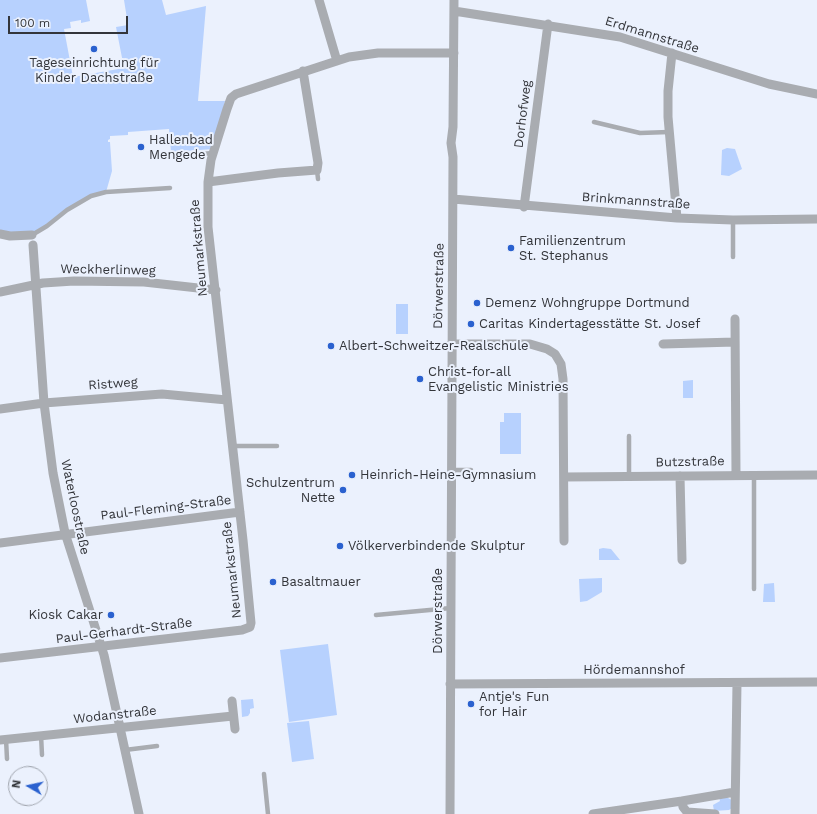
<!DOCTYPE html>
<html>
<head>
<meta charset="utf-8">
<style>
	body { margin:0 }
	#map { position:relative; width:817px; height:814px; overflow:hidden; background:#ebf1fd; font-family:"Work Sans",sans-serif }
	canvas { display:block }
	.north { position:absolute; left:8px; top:766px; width:40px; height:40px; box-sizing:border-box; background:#ebf1fd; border:1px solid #a1a6af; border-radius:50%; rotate:279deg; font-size:11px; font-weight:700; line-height:16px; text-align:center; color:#33353a }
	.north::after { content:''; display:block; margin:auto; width:14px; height:18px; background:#2a61cf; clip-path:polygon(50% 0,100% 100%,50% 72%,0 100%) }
	.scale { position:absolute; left:8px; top:16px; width:120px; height:18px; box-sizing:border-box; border:2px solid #33353a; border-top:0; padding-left:5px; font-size:12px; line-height:14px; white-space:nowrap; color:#33353a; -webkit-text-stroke:3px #ebf1fd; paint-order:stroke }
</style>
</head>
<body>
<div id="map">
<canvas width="817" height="814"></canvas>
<div class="north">N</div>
<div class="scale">100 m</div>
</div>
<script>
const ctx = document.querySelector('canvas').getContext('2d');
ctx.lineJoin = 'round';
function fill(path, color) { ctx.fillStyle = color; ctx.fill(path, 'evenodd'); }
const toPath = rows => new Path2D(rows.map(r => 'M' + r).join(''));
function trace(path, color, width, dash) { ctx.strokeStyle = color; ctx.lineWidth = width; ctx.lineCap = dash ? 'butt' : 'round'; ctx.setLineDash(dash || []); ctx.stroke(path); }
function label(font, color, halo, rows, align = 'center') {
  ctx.font = font + ' "Work Sans",sans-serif'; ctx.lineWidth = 4; ctx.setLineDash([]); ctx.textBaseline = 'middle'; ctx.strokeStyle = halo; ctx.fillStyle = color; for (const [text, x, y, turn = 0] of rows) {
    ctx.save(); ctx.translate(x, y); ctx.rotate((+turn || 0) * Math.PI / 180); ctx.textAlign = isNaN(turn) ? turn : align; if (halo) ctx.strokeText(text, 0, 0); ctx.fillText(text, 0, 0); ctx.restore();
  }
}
const green = toPath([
	[0,0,86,0,90,21,81,23,81,20,70,22,71,28,64,29,73,77,124,68,116,27,128,25,124,0,162,0,166,15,206,6,198,101,225,101,213,149,171,152,169,129,128,132,128,135,110,136,110,139,108,140,108,142,110,142,112,171,106,192,91,196,32,234,0,233],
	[727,148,735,149,742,169,729,176,721,175,722,150],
	[396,304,408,304,408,334,396,334],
	[693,380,693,398,683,398,683,381],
	[504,413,521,413,521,454,500,454,500,422,504,422],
	[603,548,611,549,620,560,599,560,599,549],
	[602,578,602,592,587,601,580,602,579,579],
	[774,583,775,602,763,602,764,584],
	[328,644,337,715,289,722,280,650],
	[253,699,254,708,250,709,250,713,248,716,242,717,241,700],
	[309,721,314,759,292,762,287,723],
	[719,797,726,797,732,800,732,808,729,810,714,811,713,805,720,801]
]);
const service = toPath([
	[594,122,640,133,669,132],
	[178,156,213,153],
	[317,170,318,179],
	[733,220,733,257],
	[32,235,47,226,67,210,91,196,106,192,170,188],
	[629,436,629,477],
	[233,446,277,446],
	[450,470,471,470],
	[754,475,754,589],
	[376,615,451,608],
	[41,735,42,755],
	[6,739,7,759],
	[125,750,157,746],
	[264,774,268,814]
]);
const minor = toPath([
	[319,0,337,61],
	[454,11,620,37,769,84,817,94],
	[672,53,668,91,668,117,677,218],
	[208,182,278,173,317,170,318,163,303,71],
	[453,199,677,218,733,220,817,219],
	[524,207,548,24],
	[0,234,10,236,32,235],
	[33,245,44,403,53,473,65,533,104,655,139,814],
	[0,292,43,283,74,281,144,282,216,290],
	[735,319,736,475],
	[451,344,530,344,547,349,555,354,561,364,563,379,564,541],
	[663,344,735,342],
	[0,409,44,403,162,394,227,400],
	[680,476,682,560],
	[564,477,817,475],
	[0,543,240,512],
	[0,658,242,630,250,627,251,623,243,540,208,227,208,182,211,160,227,109,231,98,236,94,349,57,378,53,454,53],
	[450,684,817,682],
	[232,701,235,729],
	[0,740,233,716],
	[450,814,453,157,451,143,453,127,454,0],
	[593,814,682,801],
	[715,814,687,812,683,807,682,801,735,792],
	[735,814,737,683]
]);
const markers = [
	[94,49,4,"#2a61cf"],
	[141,147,4,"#2a61cf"],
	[511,248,4,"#2a61cf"],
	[477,303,4,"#2a61cf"],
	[471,324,4,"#2a61cf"],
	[331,346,4,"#2a61cf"],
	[420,379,4,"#2a61cf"],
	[352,475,4,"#2a61cf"],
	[343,490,4,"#2a61cf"],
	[340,546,4,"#2a61cf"],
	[273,582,4,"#2a61cf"],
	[111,615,4,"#2a61cf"],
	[471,704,4,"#2a61cf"]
];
const streetNames = [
	["Erdmannstraße",652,35,17],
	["Dorhofweg",523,114,-83],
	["Brinkmannstraße",636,201,4],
	["Neumarkstraße",199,248,-95],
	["Weckherlinweg",108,270,1],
	["Dörwerstraße",439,286,-89],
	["Ristweg",113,384,-4],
	["Butzstraße",690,462,-1],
	["Waterloostraße",75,507,78],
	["Paul-Fleming-Straße",166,508,-7],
	["Neumarkstraße",232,570,-96],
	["Dörwerstraße",438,611,-90],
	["Paul-Gerhardt-Straße",124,631,-7],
	["Hördemannshof",634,670],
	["Wodanstraße",115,715,-6]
];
const poiNames = [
	["Tageseinrichtung für",94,63,"center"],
	["Kinder Dachstraße",94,78,"center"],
	["Hallenbad",149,140],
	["Mengede",149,155],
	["Familienzentrum",519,241],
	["St. Stephanus",519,256],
	["Demenz Wohngruppe Dortmund",485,303],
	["Caritas Kindertagesstätte St. Josef",479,324],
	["Albert-Schweitzer-Realschule",339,346],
	["Christ-for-all",428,372],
	["Evangelistic Ministries",428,387],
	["Heinrich-Heine-Gymnasium",360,475],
	["Schulzentrum",335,483,"right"],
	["Nette",335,498,"right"],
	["Völkerverbindende Skulptur",348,546],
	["Basaltmauer",281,582],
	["Kiosk Cakar",103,615,"right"],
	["Antje's Fun",479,697],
	["for Hair",479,712]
];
fill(green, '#b7d1fe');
trace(service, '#a9acb1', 4.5);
trace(minor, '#a9acb1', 9);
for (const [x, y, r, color] of markers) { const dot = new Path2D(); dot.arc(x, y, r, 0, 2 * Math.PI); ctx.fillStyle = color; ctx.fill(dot); trace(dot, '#ebf1fd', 1.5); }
label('13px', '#33353a', '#ebf1fd', streetNames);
label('13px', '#33353a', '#ebf1fd', poiNames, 'left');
</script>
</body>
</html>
